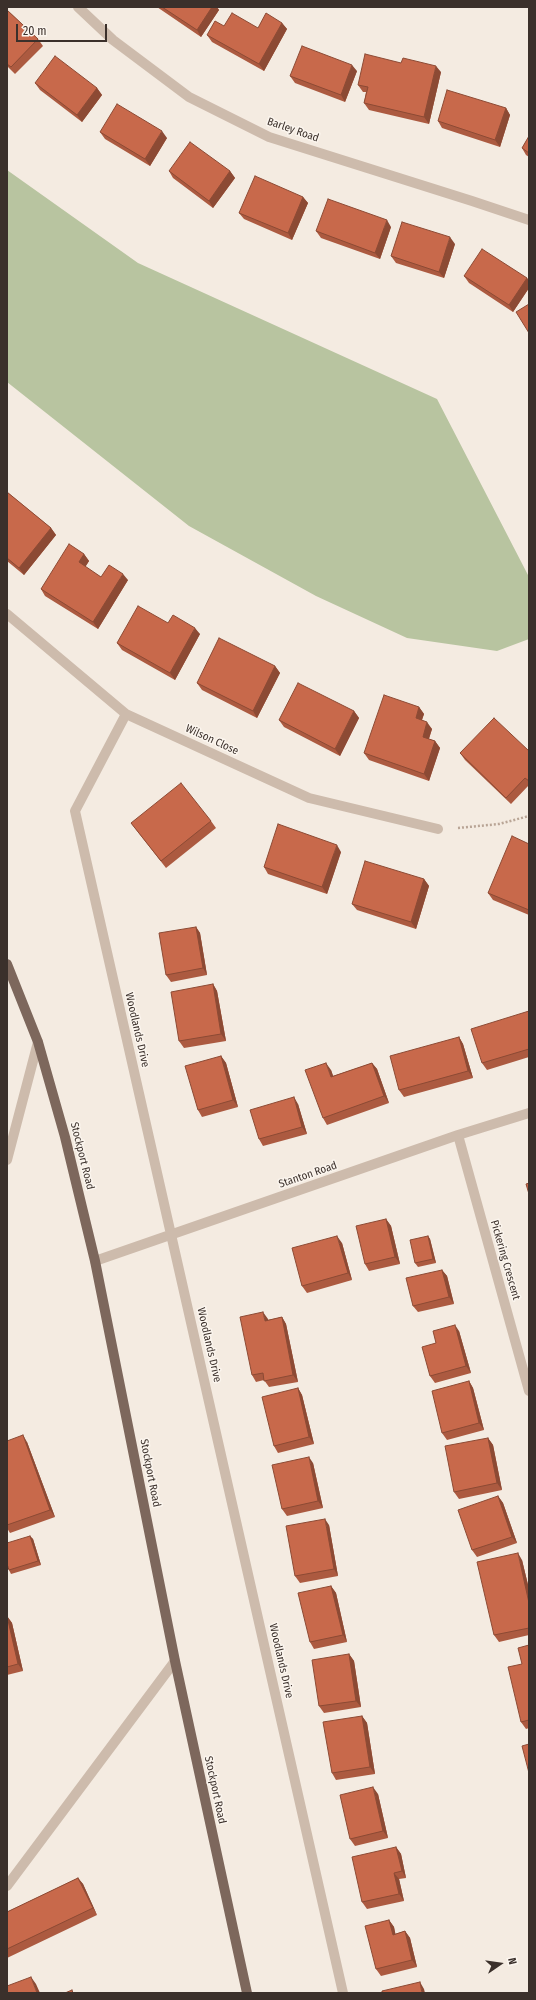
<!DOCTYPE html>
<html>
<head>
<meta charset="utf-8">
<style>
	body { margin:0 }
	#map { position:relative; width:536px; height:2000px; overflow:hidden; background:#f4ebe1; font-family:"Fira Sans Condensed",sans-serif }
	canvas { display:block }
	.frame { position:absolute; inset:0; border:8px solid #3b302b; pointer-events:none }
	.north { position:absolute; left:480px; top:1944px; width:40px; height:40px; -webkit-text-stroke:3px #fbf5ee; paint-order:stroke; rotate:77deg; font-size:11px; font-weight:700; line-height:16px; text-align:center; color:#3b302b }
	.north::after { content:''; display:block; margin:auto; width:14px; height:18px; background:#3b302b; clip-path:polygon(50% 0,100% 100%,50% 72%,0 100%) }
	.scale { position:absolute; left:16px; top:24px; width:91px; height:18px; box-sizing:border-box; border:2px solid #3b302b; border-top:0; padding-left:5px; font-size:12px; line-height:14px; white-space:nowrap; color:#3b302b; -webkit-text-stroke:3px #fbf5ee; paint-order:stroke }
</style>
</head>
<body>
<div id="map">
<canvas width="536" height="2000"></canvas>
<div class="frame"></div>
<div class="north">N</div>
<div class="scale">20 m</div>
</div>
<script>
const ctx = document.querySelector('canvas').getContext('2d');
ctx.lineJoin = 'round';
function fill(path, color) { ctx.fillStyle = color; ctx.fill(path, 'evenodd'); }
const toPath = rows => new Path2D(rows.map(r => 'M' + r).join(''));
function trace(path, color, width, dash) { ctx.strokeStyle = color; ctx.lineWidth = width; ctx.lineCap = dash ? 'butt' : 'round'; ctx.setLineDash(dash || []); ctx.stroke(path); }
function label(font, color, halo, rows, align = 'center') {
  ctx.font = font + ' "Fira Sans Condensed",sans-serif'; ctx.lineWidth = 3; ctx.setLineDash([]); ctx.textBaseline = 'middle'; ctx.strokeStyle = halo; ctx.fillStyle = color; for (const [text, x, y, turn = 0] of rows) {
    ctx.save(); ctx.translate(x, y); ctx.rotate((+turn || 0) * Math.PI / 180); ctx.textAlign = isNaN(turn) ? turn : align; if (halo) ctx.strokeText(text, 0, 0); ctx.fillText(text, 0, 0); ctx.restore();
  }
}
const green = toPath([
	[7,170,138,263,437,399,529,577,529,639,497,651,407,638,316,596,189,526,7,382]
]);
const path = toPath([
	[458,828,499,824,529,816]
]);
const service = toPath([
	[7,1160,38,1042],
	[7,1886,175,1661]
]);
const minor = toPath([
	[78,7,113,40,189,97,269,137,472,201,529,220],
	[7,614,126,714,309,798,438,829],
	[126,714,75,811,343,1993],
	[458,1135,529,1391],
	[95,1261,458,1135,529,1113]
]);
const primary = toPath([
	[7,964,38,1042,65,1137,95,1261,175,1661,247,1993]
]);
const wall = toPath([
	[157,7,217,7,219,10,201,37],
	[7,10,38,39,43,46,15,74,7,66],
	[282,23,287,29,264,71,212,42,207,35,224,26,258,28],
	[357,71,345,102,295,83,290,76],
	[441,72,429,124,369,110,364,103,366,92,363,92,358,85],
	[35,83,97,88,102,95,82,122,40,90],
	[506,108,510,115,500,147,442,128,438,121],
	[100,132,167,138,150,166,105,139],
	[529,136,529,157,526,155,522,148],
	[169,171,230,171,235,178,213,208,173,178],
	[303,197,308,203,292,240,244,219,239,213],
	[391,227,380,259,321,238,316,231],
	[455,244,444,278,396,263,391,256],
	[464,276,527,278,529,281,529,288,513,312,469,283],
	[7,492,51,528,56,535,24,575,7,561],
	[84,554,89,561,85,567,101,577,128,580,98,629,45,596,41,589],
	[168,623,200,634,175,680,122,650,117,643],
	[275,666,280,673,257,718,202,690,197,683],
	[419,707,424,714,422,720,432,729,429,739,435,741,440,748,429,781,369,760,364,753],
	[354,711,359,718,340,756,284,727,279,720],
	[529,751,529,785,511,804,465,760,460,753],
	[211,821,216,828,166,868,131,823],
	[529,844,529,915,493,900,488,893],
	[341,852,327,894,268,874,264,867],
	[424,879,429,886,416,929,357,910,352,904],
	[196,927,200,933,207,975,171,982,166,975],
	[213,984,217,991,226,1041,184,1048,179,1041],
	[529,1011,529,1057,487,1070,482,1063],
	[459,1037,463,1044,473,1078,404,1097,399,1090],
	[221,1056,226,1063,238,1107,202,1117,198,1110],
	[372,1063,377,1069,389,1103,327,1125,323,1118,331,1070,333,1076],
	[298,1104,307,1134,263,1146,259,1139],
	[386,1219,391,1226,400,1264,369,1271,365,1264],
	[428,1236,430,1239,436,1263,418,1267,415,1263],
	[342,1243,352,1280,307,1293,302,1286],
	[442,1270,447,1276,454,1304,418,1312,413,1306],
	[282,1317,286,1324,298,1382,269,1387,264,1380,256,1382,252,1375,268,1319,268,1320],
	[459,1331,471,1373,435,1383,430,1376,436,1343],
	[469,1381,473,1388,484,1430,447,1440,442,1433],
	[298,1388,302,1395,314,1444,278,1453,274,1446],
	[488,1438,493,1445,502,1490,459,1499,454,1492],
	[7,1441,27,1442,55,1517,10,1533,7,1528],
	[313,1463,323,1508,287,1516,282,1509],
	[498,1496,503,1503,517,1543,477,1557,472,1550],
	[329,1525,338,1576,300,1583,295,1576],
	[30,1536,33,1539,41,1565,11,1574,9,1570],
	[522,1560,529,1589,529,1635,499,1642,494,1635],
	[331,1586,336,1593,347,1642,314,1649,310,1642],
	[7,1616,12,1623,23,1671,7,1675],
	[529,1645,529,1728,526,1729,521,1722,522,1664],
	[349,1654,354,1661,361,1707,324,1713,319,1706],
	[362,1716,367,1723,375,1774,336,1780,332,1773],
	[378,1794,388,1838,355,1846,350,1839],
	[396,1847,401,1854,406,1878,399,1879,404,1901,367,1909,362,1902],
	[78,1878,83,1884,97,1915,7,1958,7,1912],
	[389,1920,394,1927,395,1934,405,1931,410,1938,417,1967,381,1976,376,1969]
]);
const shadedWall = toPath([
	[212,7,217,7,219,10,201,37,197,30],
	[282,23,287,29,264,71,259,64],
	[352,65,357,71,345,102,341,95],
	[436,66,441,72,429,124,424,117],
	[97,88,102,95,82,122,77,115],
	[506,108,510,115,500,147,495,140],
	[162,131,167,138,150,166,145,159],
	[230,171,235,178,213,208,209,201],
	[303,197,308,203,292,240,288,233],
	[387,220,391,227,380,259,375,253],
	[450,237,455,244,444,278,439,272],
	[527,278,529,281,529,288,513,312,509,305],
	[51,528,56,535,24,575,19,568],
	[84,554,89,561,84,569,79,562],
	[123,574,128,580,98,629,93,622],
	[195,628,200,634,175,680,170,673],
	[275,666,280,673,257,718,253,711],
	[419,707,424,714,420,725,416,718],
	[354,711,359,718,340,756,335,749],
	[427,722,432,729,427,744,423,737],
	[435,741,440,748,429,781,424,774],
	[337,845,341,852,327,894,322,887],
	[424,879,429,886,416,929,411,922],
	[196,927,200,933,207,975,203,968],
	[213,984,217,991,226,1041,221,1034],
	[459,1037,463,1044,473,1078,468,1071],
	[221,1056,226,1063,238,1107,233,1100],
	[326,1063,331,1070,336,1084,331,1077],
	[372,1063,377,1069,389,1103,384,1096],
	[294,1097,298,1104,307,1134,302,1127],
	[386,1219,391,1226,400,1264,395,1257],
	[337,1236,342,1243,352,1280,348,1273],
	[428,1236,430,1239,436,1263,433,1259],
	[442,1270,447,1276,454,1304,449,1297],
	[263,1312,268,1319,270,1328,265,1321],
	[282,1317,286,1324,298,1382,293,1375],
	[455,1325,459,1331,471,1373,466,1366],
	[469,1381,473,1388,484,1430,479,1423],
	[298,1388,302,1395,314,1444,309,1437],
	[23,1435,27,1442,55,1517,50,1510],
	[488,1438,493,1445,502,1490,497,1483],
	[309,1457,313,1463,323,1508,318,1501],
	[498,1496,503,1503,517,1543,512,1537],
	[325,1519,329,1525,338,1576,334,1569],
	[30,1536,33,1539,41,1565,38,1561],
	[518,1553,522,1560,529,1589,529,1603],
	[331,1586,336,1593,347,1642,343,1635],
	[7,1616,12,1623,23,1671,18,1664],
	[349,1654,354,1661,361,1707,356,1701],
	[362,1716,367,1723,375,1774,370,1767],
	[373,1787,378,1794,388,1838,383,1831],
	[396,1847,401,1854,406,1878,402,1871],
	[394,1873,399,1879,404,1901,399,1894],
	[78,1878,83,1884,97,1915,93,1908],
	[389,1920,394,1927,397,1941,393,1935],
	[405,1931,410,1938,417,1967,412,1960],
	[31,1977,36,1984,40,1993,37,1993],
	[420,1982,424,1989,425,1993,422,1993]
]);
const building = toPath([
	[162,7,212,7,197,30,162,7],
	[7,10,38,39,11,67,7,64,7,10],
	[232,13,258,28,266,13,282,23,259,64,207,35,215,21,224,26,232,13],
	[302,46,352,65,341,95,290,76,302,46],
	[365,54,401,63,403,58,436,66,424,117,364,103,368,87,358,85,365,54],
	[55,56,97,88,77,115,35,83,55,56],
	[447,90,506,108,495,140,438,121,447,90],
	[117,104,162,131,145,159,100,132,117,104],
	[529,136,529,153,522,148,529,136],
	[190,142,230,171,209,201,169,171,190,142],
	[255,176,303,197,288,233,239,213,255,176],
	[328,199,387,220,375,253,316,231,328,199],
	[402,222,450,237,439,272,391,256,402,222],
	[482,249,527,278,509,305,464,276,482,249],
	[529,304,529,333,516,312,529,304],
	[7,492,51,528,19,568,7,558,7,492],
	[69,544,84,554,79,562,101,577,109,565,123,574,93,622,41,589,69,544],
	[138,606,168,623,173,615,195,628,170,673,117,643,138,606],
	[219,638,275,666,253,711,197,683,219,638],
	[298,683,354,711,335,749,279,720,298,683],
	[384,695,419,707,416,718,427,722,423,737,435,741,424,774,364,753,384,695],
	[494,718,529,751,529,781,525,778,506,798,460,753,494,718],
	[181,783,211,821,161,861,131,823,181,783],
	[278,824,337,845,322,887,264,867,278,824],
	[512,836,529,844,529,910,488,893,512,836],
	[365,861,424,879,411,922,352,904,365,861],
	[196,927,203,968,166,975,159,933,196,927],
	[213,984,221,1034,179,1041,171,992,213,984],
	[529,1011,529,1049,482,1063,471,1029,529,1011],
	[459,1037,468,1071,399,1090,390,1056,459,1037],
	[221,1056,233,1100,198,1110,185,1066,221,1056],
	[326,1063,331,1077,372,1063,384,1096,323,1118,305,1070,326,1063],
	[294,1097,302,1127,259,1139,250,1110,294,1097],
	[529,1183,529,1194,526,1184,529,1183],
	[386,1219,395,1257,365,1264,356,1226,386,1219],
	[337,1236,348,1273,302,1286,292,1248,337,1236],
	[428,1236,433,1259,415,1263,410,1240,428,1236],
	[442,1270,449,1297,413,1306,406,1278,442,1270],
	[263,1312,265,1321,282,1317,293,1375,264,1381,263,1373,252,1375,240,1317,263,1312],
	[455,1325,466,1366,430,1376,422,1347,436,1343,433,1331,455,1325],
	[469,1381,479,1423,442,1433,432,1391,469,1381],
	[298,1388,309,1437,274,1446,262,1397,298,1388],
	[23,1435,50,1510,7,1525,7,1441,23,1435],
	[488,1438,497,1483,454,1492,445,1446,488,1438],
	[309,1457,318,1501,282,1509,272,1465,309,1457],
	[498,1496,512,1537,472,1550,458,1510,498,1496],
	[325,1519,334,1569,295,1576,286,1526,325,1519],
	[30,1536,38,1561,9,1570,7,1564,7,1543,30,1536],
	[518,1553,529,1603,529,1628,494,1635,477,1562,518,1553],
	[331,1586,343,1635,310,1642,298,1593,331,1586],
	[7,1616,18,1664,7,1667,7,1616],
	[529,1645,529,1720,521,1722,508,1667,522,1664,518,1648,529,1645],
	[349,1654,356,1701,319,1706,312,1660,349,1654],
	[362,1716,370,1767,332,1773,323,1722,362,1716],
	[529,1744,529,1773,522,1746,529,1744],
	[373,1787,383,1831,350,1839,340,1795,373,1787],
	[396,1847,402,1871,394,1873,399,1894,362,1902,352,1857,396,1847],
	[78,1878,93,1908,7,1949,7,1912,78,1878],
	[389,1920,393,1935,405,1931,412,1960,376,1969,365,1926,389,1920],
	[31,1977,37,1993,7,1993,7,1986,31,1977],
	[420,1982,422,1993,382,1993,382,1991,420,1982],
	[72,1990,73,1993,65,1993,72,1990]
]);
const streetNames = [
	["Barley Road",293,130,19],
	["Wilson Close",212,740,25],
	["Woodlands Drive",137,1030,77],
	["Stockport Road",82,1156,76],
	["Stanton Road",308,1175,-19],
	["Pickering Crescent",505,1260,74],
	["Woodlands Drive",209,1345,77],
	["Stockport Road",150,1473,79],
	["Woodlands Drive",281,1661,77],
	["Stockport Road",215,1790,78]
];
fill(green, '#b8c4a0');
trace(path, '#b9a596', 2.5, [2, 2]);
trace(service, '#cdbbac', 10);
trace(minor, '#cdbbac', 10);
trace(primary, '#7d675c', 10);
fill(wall, '#ac5a40');
fill(shadedWall, '#8c4a34');
fill(building, '#c8694b');
trace(building, '#8c4a34', 1);
label('11px', '#3b302b', '#fbf5ee', streetNames);
</script>
</body>
</html>
